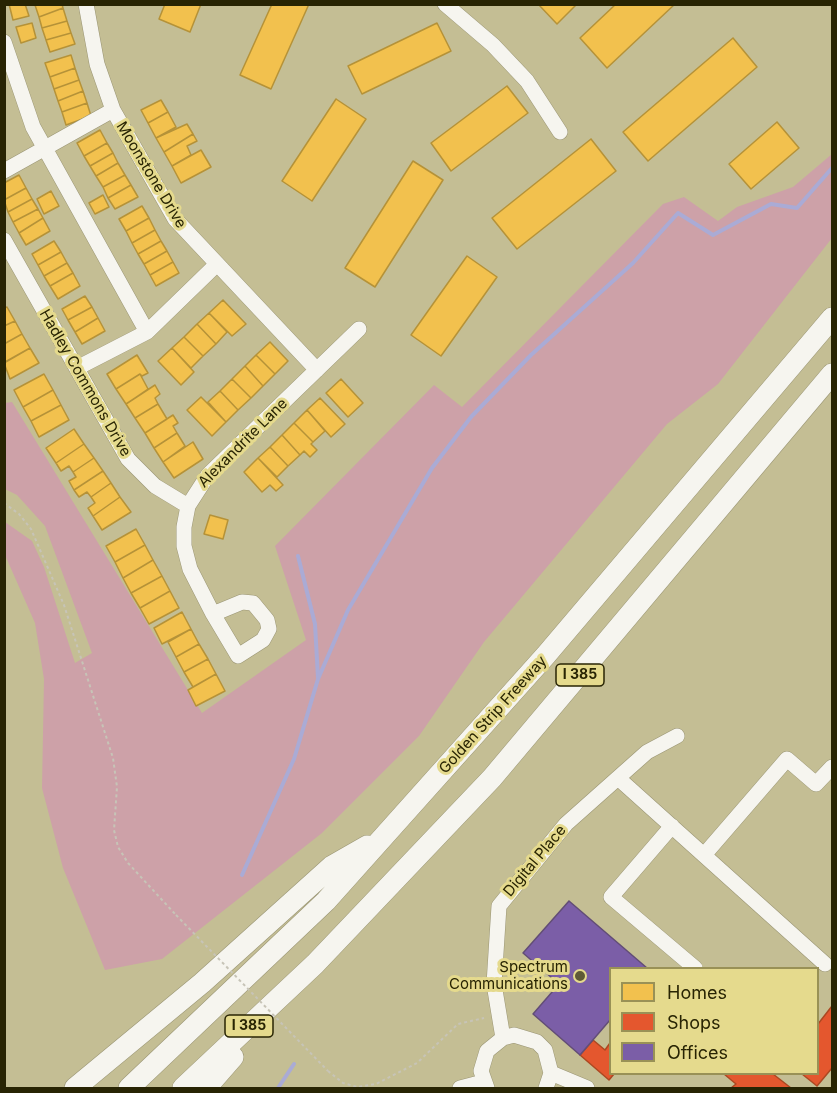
<!DOCTYPE html>
<html>
<head>
<meta charset="utf-8">
<style>
	body { margin:0 }
	#map { position:relative; width:837px; height:1093px; overflow:hidden; background:#c4be94; font-family:Inter,sans-serif }
	canvas { display:block }
	.frame { position:absolute; inset:0; border:6px solid #282403; pointer-events:none }
	.legend { position:absolute; left:609px; top:967px; width:210px; height:108px; box-sizing:border-box; background:#e5da8d; border:2px solid #999156; margin:0; padding:8px 10px; list-style:none; font-size:18px; color:#282403 }
	.legend li { display:flex; align-items:center; gap:12px; height:30px }
	.legend b { width:30px; border:2px solid #999156 }
</style>
</head>
<body>
<div id="map">
<canvas width="837" height="1093"></canvas>
<div class="frame"></div>
<ul class="legend">
<li><b style="height:16px;background:#f2c14e"></b>Homes</li>
<li><b style="height:16px;background:#e4572e"></b>Shops</li>
<li><b style="height:16px;background:#7b5ea7"></b>Offices</li>
</ul>
</div>
<script>
const ctx = document.querySelector('canvas').getContext('2d');
ctx.lineJoin = 'round';
function fill(path, color) { ctx.fillStyle = color; ctx.fill(path, 'evenodd'); }
const toPath = rows => new Path2D(rows.map(r => 'M' + r).join(''));
function trace(path, color, width, dash) { ctx.strokeStyle = color; ctx.lineWidth = width; ctx.lineCap = dash ? 'butt' : 'round'; ctx.setLineDash(dash || []); ctx.stroke(path); }
function label(font, color, halo, rows, align = 'center') {
  ctx.font = font + ' Inter,sans-serif'; ctx.lineWidth = 6; ctx.setLineDash([]); ctx.textBaseline = 'middle'; ctx.strokeStyle = halo; ctx.fillStyle = color; for (const [text, x, y, turn = 0] of rows) {
    ctx.save(); ctx.translate(x, y); ctx.rotate((+turn || 0) * Math.PI / 180); ctx.textAlign = isNaN(turn) ? turn : align; if (halo) ctx.strokeText(text, 0, 0); ctx.fillText(text, 0, 0); ctx.restore();
  }
}
const green = toPath([
	[832,154,832,238,718,384,667,424,484,642,419,736,322,833,162,959,105,970,63,868,42,788,44,679,35,623,5,555,5,522,32,541,44,567,75,663,92,653,45,526,17,495,5,489,5,403,12,402,202,713,306,640,275,546,434,385,462,407,663,204,684,197,718,221,737,207,793,187]
]);
const homes = toPath([
	[9,4,25,4,29,16,13,20,9,4],
	[62,4,63,8,39,17,35,5,62,4],
	[165,4,201,4,190,32,159,19,165,4],
	[272,4,309,4,271,89,240,75,272,4],
	[538,4,577,4,557,24,538,4],
	[616,4,675,4,607,68,580,38,616,4],
	[63,8,67,21,42,28,39,17,63,8],
	[67,21,71,33,46,40,42,28,67,21],
	[32,23,36,38,21,43,16,27,32,23],
	[437,23,451,51,362,94,348,66,437,23],
	[71,33,75,44,50,52,46,40,71,33],
	[733,38,757,67,648,161,623,132,733,38],
	[71,55,75,68,50,77,45,63,71,55],
	[75,68,79,80,54,89,50,77,75,68],
	[79,80,83,91,58,101,54,89,79,80],
	[507,86,528,113,451,171,431,143,507,86],
	[83,91,87,103,62,112,58,101,83,91],
	[336,99,366,119,312,201,282,181,336,99],
	[161,100,168,112,148,123,141,110,161,100],
	[87,103,91,116,66,125,62,112,87,103],
	[168,112,176,127,156,138,148,123,168,112],
	[777,122,799,148,751,189,729,164,777,122],
	[187,124,193,134,164,152,156,138,187,124],
	[100,130,107,143,84,156,77,143,100,130],
	[193,134,197,141,187,146,191,155,172,166,164,152,193,134],
	[591,139,616,171,517,249,492,218,591,139],
	[107,143,113,153,90,166,84,156,107,143],
	[201,150,211,167,181,183,172,166,201,150],
	[113,153,118,163,96,176,90,166,113,153],
	[413,161,443,180,375,287,345,268,413,161],
	[118,163,125,175,103,187,96,176,118,163],
	[19,175,26,188,4,200,4,183,19,175],
	[125,175,131,185,108,198,103,187,125,175],
	[131,185,138,197,115,209,108,198,131,185],
	[26,188,32,199,8,212,4,200,26,188],
	[51,191,59,206,44,214,37,199,51,191],
	[103,195,109,207,95,214,89,203,103,195],
	[32,199,38,209,13,222,8,212,32,199],
	[142,206,149,218,126,231,119,219,142,206],
	[38,209,43,218,19,233,13,222,38,209],
	[43,218,50,231,26,245,19,233,43,218],
	[149,218,155,230,132,243,126,231,149,218],
	[155,230,161,241,138,254,132,243,155,230],
	[54,241,61,252,38,265,32,254,54,241],
	[161,241,167,251,144,264,138,254,161,241],
	[167,251,173,262,150,275,144,264,167,251],
	[61,252,67,263,44,276,38,265,61,252],
	[467,256,497,277,441,356,411,335,467,256],
	[173,262,179,273,156,286,150,275,173,262],
	[67,263,73,273,50,286,44,276,67,263],
	[73,273,80,286,58,299,50,286,73,273],
	[85,296,92,307,68,320,62,309,85,296],
	[223,300,246,324,232,336,209,313,223,300],
	[7,307,15,321,4,326,4,308,7,307],
	[92,307,98,318,75,332,68,320,92,307],
	[209,313,227,332,216,344,197,324,209,313],
	[98,318,105,331,82,344,75,332,98,318],
	[15,321,22,334,4,344,4,326,15,321],
	[197,324,216,344,203,356,184,337,197,324],
	[22,334,30,348,5,362,4,344,22,334],
	[184,337,203,356,191,368,172,348,184,337],
	[270,342,288,361,275,374,256,355,270,342],
	[30,348,39,363,10,379,4,363,30,348],
	[172,348,194,372,181,385,158,361,172,348],
	[137,355,148,373,142,376,140,374,116,389,107,374,137,355],
	[256,355,275,374,263,386,245,366,256,355],
	[245,366,263,386,251,398,232,379,245,366],
	[44,374,53,390,23,407,14,390,44,374],
	[140,374,148,389,126,404,116,389,140,374],
	[232,379,251,398,238,410,220,391,232,379],
	[341,379,363,403,348,417,326,393,341,379],
	[155,385,160,394,155,398,158,404,135,418,126,404,155,385],
	[53,390,61,405,31,421,23,407,53,390],
	[220,391,238,410,226,422,208,402,220,391],
	[201,397,226,422,212,436,187,410,201,397],
	[320,398,345,424,331,437,307,410,320,398],
	[158,404,167,419,145,433,135,418,158,404],
	[61,405,69,420,39,437,31,421,61,405],
	[307,410,325,431,313,442,294,423,307,410],
	[173,415,178,423,173,426,177,433,154,448,145,433,173,415],
	[294,423,313,442,311,444,317,450,310,457,304,451,300,455,282,435,294,423],
	[74,429,84,444,56,463,46,448,74,429],
	[177,433,185,446,163,462,154,448,177,433],
	[282,435,300,455,288,466,270,447,282,435],
	[193,442,203,459,174,478,163,462,193,442],
	[84,444,94,458,73,472,69,466,61,471,56,463,84,444],
	[270,447,288,466,277,477,258,458,270,447],
	[94,458,103,471,74,490,69,481,76,477,73,472,94,458],
	[258,458,283,485,276,491,270,485,262,492,244,472,258,458],
	[103,471,111,483,91,497,87,492,79,497,74,490,103,471],
	[111,483,120,497,93,516,88,508,95,503,91,497,111,483],
	[120,497,131,512,102,530,93,516,120,497],
	[210,515,228,520,223,539,204,534,210,515],
	[136,529,145,545,115,562,106,546,136,529],
	[145,545,153,560,123,578,115,562,145,545],
	[153,560,162,576,131,593,123,578,153,560],
	[162,576,170,591,140,608,131,593,162,576],
	[170,591,179,608,149,624,140,608,170,591],
	[182,612,191,629,162,644,154,628,182,612],
	[191,629,199,644,176,657,168,642,191,629],
	[199,644,208,659,184,672,176,657,199,644],
	[208,659,216,674,193,687,184,672,208,659],
	[216,674,225,691,196,706,188,690,216,674]
]);
const shops = toPath([
	[832,1006,832,1068,817,1086,802,1074,818,1074,818,1024,832,1006],
	[593,1040,605,1050,610,1043,610,1074,614,1074,609,1080,580,1055,593,1040],
	[724,1074,773,1074,791,1088,731,1088,736,1084,724,1074]
]);
const offices = toPath([
	[569,901,647,968,610,968,610,1020,580,1055,533,1014,559,984,523,953,569,901]
]);
const stream = toPath([
	[298,556,315,624,318,678],
	[242,875,294,759,318,679,348,610,432,468,471,417,531,355,633,263,678,213,713,235,771,204,797,208,832,168],
	[278,1088,294,1064]
]);
const path = toPath([
	[4,503,19,514,31,529,64,605,113,758,117,787,114,830,118,847,128,863,176,915],
	[328,1071,343,1083,357,1087,376,1084,417,1063,458,1024,484,1018]
]);
const minor = toPath([
	[86,4,97,64,113,110,175,219,317,370],
	[445,4,493,45,527,81,560,132],
	[4,42,33,127,147,332],
	[4,171,113,110],
	[4,240,128,459,155,486,188,506],
	[77,368,147,332,216,265],
	[213,614,242,602,253,603,267,620,269,629,263,640,238,656,213,614,190,569,184,546,184,527,188,506,208,475,359,329],
	[618,778,825,964],
	[672,826,611,897,695,968],
	[704,855,787,759,816,784,832,767],
	[503,1038,494,984,499,906,566,824,647,752,677,736],
	[551,1073,587,1088],
	[460,1088,483,1082],
	[487,1088,481,1071,487,1051,503,1038,514,1035,537,1042,545,1050,551,1073,546,1088]
]);
const highway = toPath([
	[75,1088,202,983,332,866,367,846],
	[129,1088,326,901,546,655,832,318],
	[183,1088,315,964,492,778,832,374],
	[206,1088,233,1057]
]);
const pathBridge = toPath([
	[176,915,328,1071]
]);
const markers = [
	[580,976,6,"#5f5a36"]
];
const shields = [
	[580,675,48],
	[249,1026,48]
];
const shieldNames = [
	["I 385",580,675],
	["I 385",249,1026]
];
const streetNames = [
	["Moonstone Drive",151,175,59],
	["Hadley Commons Drive",85,383,60],
	["Alexandrite Lane",243,443,-45],
	["Golden Strip Freeway",493,715,-48],
	["Digital Place",535,861,-50]
];
const poiNames = [
	["Spectrum",568,967],
	["Communications",568,984]
];
fill(green, '#cda1a8');
fill(homes, '#f2c14e');
trace(homes, '#b59238', 1.5);
fill(shops, '#e4572e');
trace(shops, '#ac4821', 1.5);
fill(offices, '#7b5ea7');
trace(offices, '#624d76', 1.5);
trace(stream, '#aaabd5', 4);
trace(minor, '#9a9574', 16);
trace(highway, '#9a9574', 22);
trace(path, '#c7c4b7', 2, [3, 3]);
trace(minor, '#f6f5ef', 15);
trace(highway, '#f6f5ef', 21);
trace(pathBridge, '#c7c4b7', 2, [3, 3]);
for (const [x, y, r, color] of markers) { const dot = new Path2D(); dot.arc(x, y, r, 0, 2 * Math.PI); ctx.fillStyle = color; ctx.fill(dot); trace(dot, '#e5da8d', 2); }
for (const [x, y, w] of shields) { const box = new Path2D(); box.roundRect(x - w / 2, y - 11, w, 22, 4.5); ctx.fillStyle = '#e5da8d'; ctx.fill(box); trace(box, '#282403', 1.5); }
label('bold 14px', '#282403', null, shieldNames);
label('15px', '#282403', '#e5da8d', streetNames);
label('15px', '#282403', '#e5da8d', poiNames, 'right');
</script>
</body>
</html>
